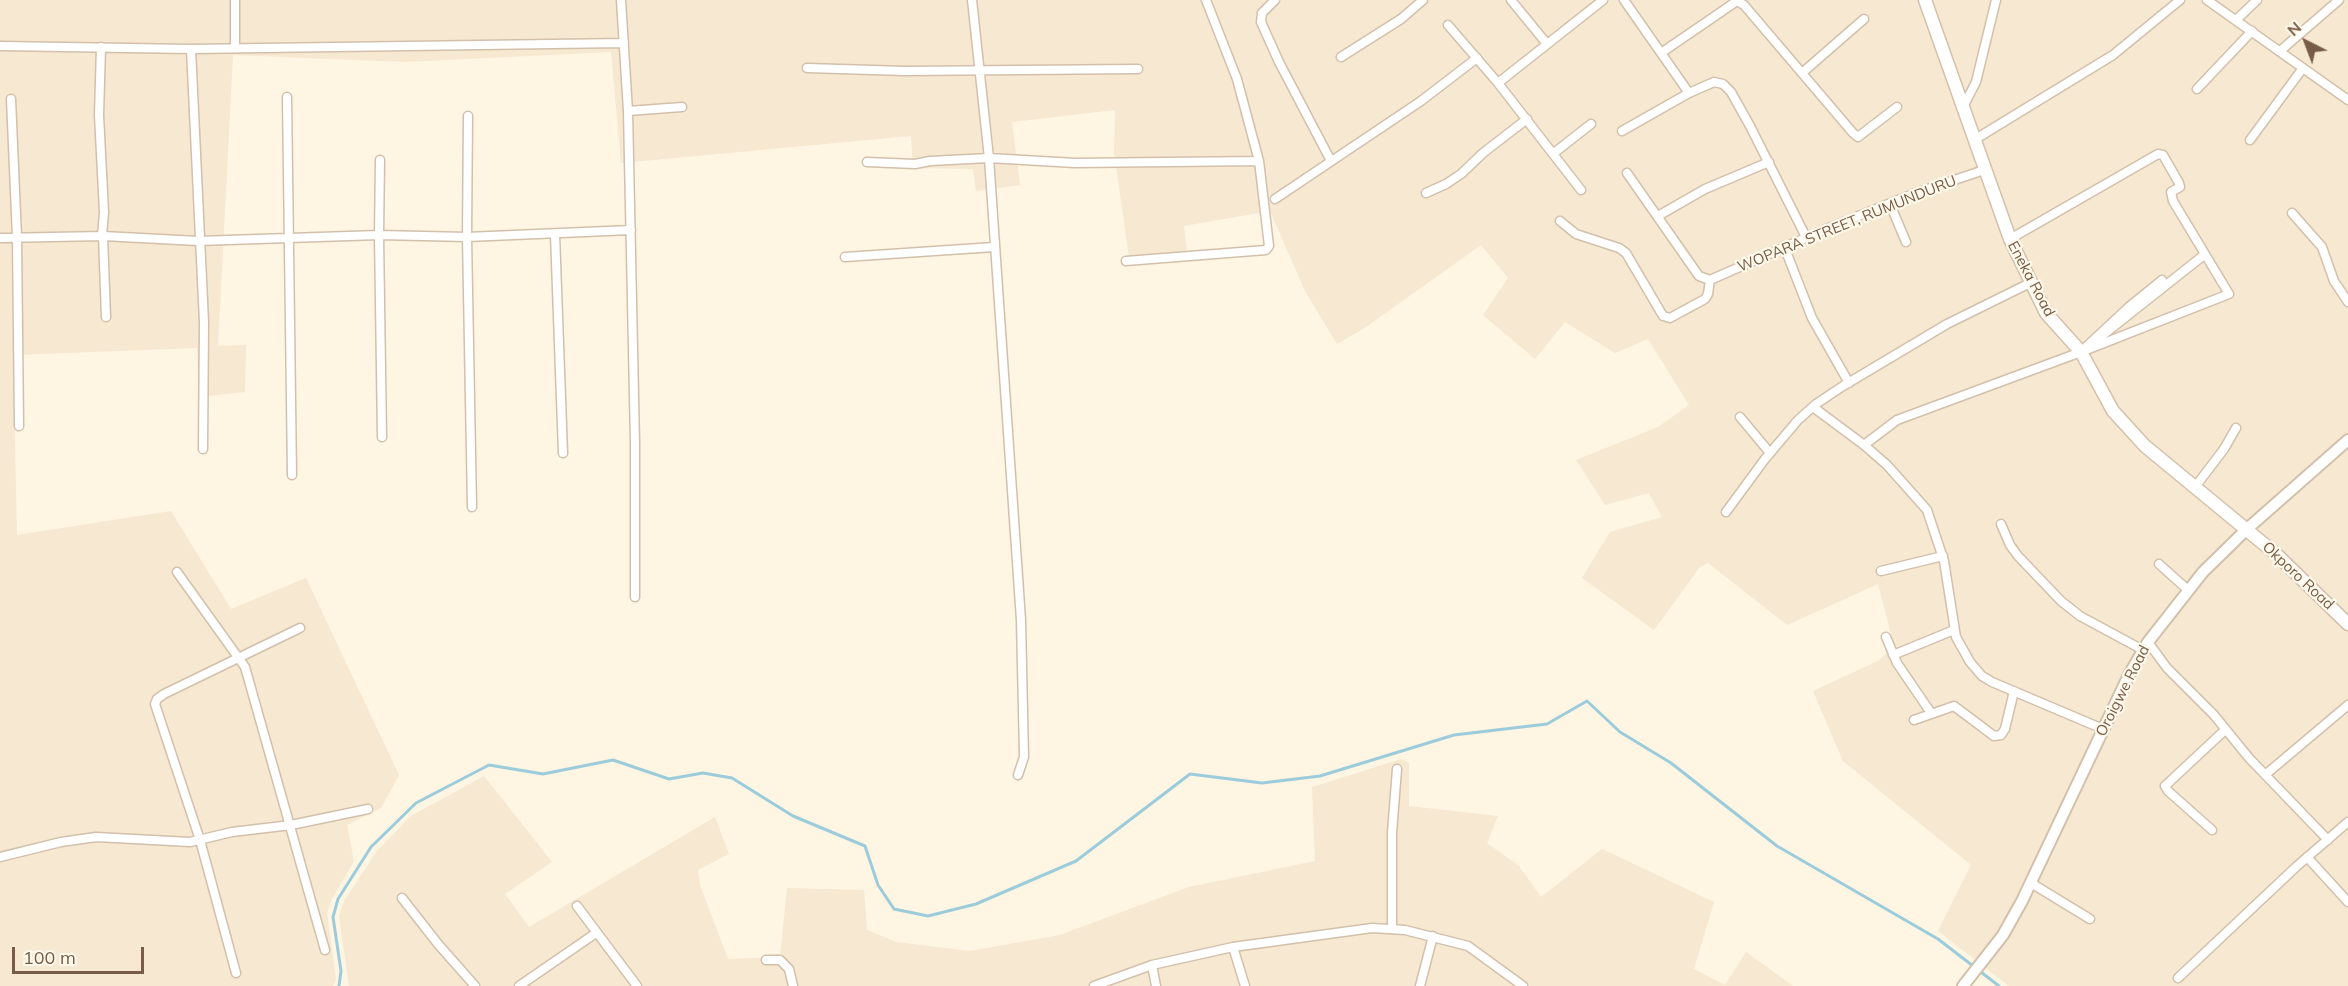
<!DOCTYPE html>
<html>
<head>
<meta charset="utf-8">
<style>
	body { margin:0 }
	#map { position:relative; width:2348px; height:986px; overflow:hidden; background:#fef5e3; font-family:Mulish,sans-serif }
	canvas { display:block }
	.north { position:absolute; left:2276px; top:12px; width:60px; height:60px; -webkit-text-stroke:4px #fff9eb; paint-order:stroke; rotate:318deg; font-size:16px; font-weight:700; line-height:24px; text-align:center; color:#775c47 }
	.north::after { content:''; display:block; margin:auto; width:21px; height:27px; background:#775c47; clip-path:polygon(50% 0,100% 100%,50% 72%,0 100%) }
	.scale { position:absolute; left:12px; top:947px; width:132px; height:27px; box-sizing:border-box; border:3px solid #775c47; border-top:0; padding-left:8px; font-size:18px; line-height:21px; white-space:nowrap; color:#775c47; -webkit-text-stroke:4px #fff9eb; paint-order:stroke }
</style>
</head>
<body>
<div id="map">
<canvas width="2348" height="986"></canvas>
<div class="north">N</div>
<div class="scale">100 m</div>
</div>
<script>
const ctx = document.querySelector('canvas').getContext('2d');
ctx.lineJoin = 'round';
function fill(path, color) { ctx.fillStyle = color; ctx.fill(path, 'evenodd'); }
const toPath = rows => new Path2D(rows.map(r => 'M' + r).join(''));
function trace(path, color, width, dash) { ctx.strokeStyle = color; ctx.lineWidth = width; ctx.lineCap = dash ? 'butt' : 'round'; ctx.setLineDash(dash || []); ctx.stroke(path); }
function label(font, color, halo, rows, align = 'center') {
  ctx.font = font + ' Mulish,sans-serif'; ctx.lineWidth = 4.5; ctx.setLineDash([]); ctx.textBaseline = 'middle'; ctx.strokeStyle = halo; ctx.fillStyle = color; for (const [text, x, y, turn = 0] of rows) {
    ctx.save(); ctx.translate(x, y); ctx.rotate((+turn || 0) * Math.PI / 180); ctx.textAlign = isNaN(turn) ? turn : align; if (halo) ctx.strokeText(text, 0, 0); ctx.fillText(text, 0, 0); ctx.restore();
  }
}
const residential = toPath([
	[0,0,2348,0,2348,986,2009,986,1938,931,1971,865,1843,761,1813,691,1878,661,1894,646,1878,584,1787,625,1708,563,1700,567,1654,630,1582,578,1610,532,1662,517,1649,493,1605,505,1576,460,1658,427,1689,405,1648,339,1615,353,1565,322,1535,359,1483,315,1508,278,1481,245,1363,329,1337,344,1305,291,1270,211,1184,226,1187,251,1129,257,1114,152,1115,110,1012,122,1020,185,976,191,973,169,913,168,911,136,621,163,611,52,404,62,233,55,218,346,246,345,245,392,199,397,197,348,13,355,17,535,171,511,231,609,306,578,399,775,381,808,347,825,354,861,332,899,327,913,336,979,333,986,0,986],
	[1401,759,1409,763,1409,806,1498,816,1487,843,1519,866,1541,897,1602,849,1714,902,1694,969,1725,985,1746,952,1793,986,349,986,339,916,344,901,377,851,411,816,484,776,552,862,505,894,529,927,715,817,729,854,698,870,700,885,728,959,780,957,787,888,864,890,867,930,896,942,970,951,1060,935,1189,887,1315,861,1312,787]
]);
const stream = toPath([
	[339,986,341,971,333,917,338,899,371,847,416,803,489,765,543,774,613,760,669,779,703,773,732,778,793,816,865,846,878,885,894,909,928,916,976,904,1076,861,1190,774,1262,783,1320,776,1454,735,1547,724,1587,701,1620,732,1671,763,1777,846,1938,939,1999,986]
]);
const minor = toPath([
	[235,0,235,48],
	[621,0,628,111,682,107],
	[972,0,989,158,1021,620,1024,757,1018,775],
	[1275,0,1262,13,1261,22,1279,62,1331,161],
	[1511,0,1547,44],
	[1624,0,1689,93],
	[2207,0,2348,100],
	[2236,20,2257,0],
	[1448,25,1498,83,1581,190],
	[0,46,191,49,624,43],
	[101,47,99,115,104,212,102,236],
	[191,49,204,322,203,449],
	[2280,51,2339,0],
	[1661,53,1737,1,1744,5,1853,133,1858,137,1897,107],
	[1341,57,1401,19,1423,0],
	[807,68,905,71,1138,69],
	[1802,73,1864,19],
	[1498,83,1603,0],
	[2197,89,2252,31],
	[287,97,292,475],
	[11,99,17,237,19,426],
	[1963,107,1976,82,1996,0],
	[628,111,635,443,635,597],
	[468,116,467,237,472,507],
	[1622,131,1689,93,1714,82,1723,84,1731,92,1750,126,1806,237],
	[1974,140,2113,55,2180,0],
	[2250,140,2303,68],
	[1554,153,1591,124],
	[380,160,379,235,382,437],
	[867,162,915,164,930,161,989,158,1075,163,1259,161],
	[1627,173,1694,269,1699,276,1710,280],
	[1426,193,1446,184,1461,174,1483,153,1527,119],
	[1275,199,1421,101,1477,58],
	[1890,204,1906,242],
	[2292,213,2322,247,2334,281,2348,302],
	[1658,216,1705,189,1769,162],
	[1560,221,1576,234,1619,248,1626,253,1663,316,1670,318,1705,299,1708,294,1710,280],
	[555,234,563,453],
	[103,236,106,317],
	[0,238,103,236,198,241,379,235,467,237,631,230],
	[1784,246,1812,318,1849,383],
	[845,257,994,247],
	[1126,261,1266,250,1269,246,1259,161,1237,79,1206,0],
	[1710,280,1826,229,1913,194,1984,170],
	[2089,346,2204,255],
	[2086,348,2162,280,2130,306,2086,347],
	[1813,407,1864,445,1887,465,1927,510,1944,561,1956,637,1970,662,1982,676,1992,682,2103,729],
	[1740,417,1770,453],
	[1864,445,1897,420,2081,352,2229,294,2173,201,2171,192,2180,187,2179,183,2163,155,2158,154,2010,239],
	[2195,487,2224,449,2236,428],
	[1726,512,1765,459,1798,420,1816,404,1843,386,1947,324,2030,283],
	[2001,524,2010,545,2018,556,2061,601,2080,616,2143,650],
	[2159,564,2188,590],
	[1881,571,1943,556],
	[177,572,245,667,325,950],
	[1886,637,1897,663,1931,713],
	[2148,642,2167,668,2214,715,2249,758,2328,840],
	[1893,655,1954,630],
	[1914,720,1954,706,1994,736,2001,735,2005,729,2014,691],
	[2265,775,2348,705],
	[2212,830,2168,791,2165,786,2225,730],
	[0,857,61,842,96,837,190,842,232,832,291,825,368,809],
	[2307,857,2348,902],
	[2031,883,2090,919],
	[402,898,438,944,475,986],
	[577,906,637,986],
	[1392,928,1392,833,1397,769],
	[1233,947,1245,986],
	[766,960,780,960,789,969,793,986],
	[236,973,200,840,155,704,157,699,164,694,300,628],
	[2178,978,2297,866,2348,822],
	[519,986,596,933],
	[1094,986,1152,965],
	[1156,986,1152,965,1233,947,1372,928,1405,930,1468,946,1523,986],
	[1420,986,1433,936]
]);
const tertiary = toPath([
	[1963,986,2003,935,2022,901,2129,675,2148,642,2203,572,2247,529,2348,440]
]);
const secondary = toPath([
	[1925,0,2010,239,2046,313,2081,352,2113,411,2145,446,2276,554,2348,624]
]);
const streetNames = [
	["WOPARA STREET, RUMUNDURU",1847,224,-22],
	["Eneka Road",2031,279,62],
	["Okporo Road",2298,576,43],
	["Oroigwe Road",2123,691,-63]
];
fill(residential, '#f6e8d1');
trace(stream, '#9cccdb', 3);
trace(minor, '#d2c0ab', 11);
trace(tertiary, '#d2c0ab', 14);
trace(secondary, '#d5c0a9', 15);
trace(minor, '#fff', 8);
trace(tertiary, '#fff', 10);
trace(secondary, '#fff', 12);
label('15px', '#775c47', '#fff9eb', streetNames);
</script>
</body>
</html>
